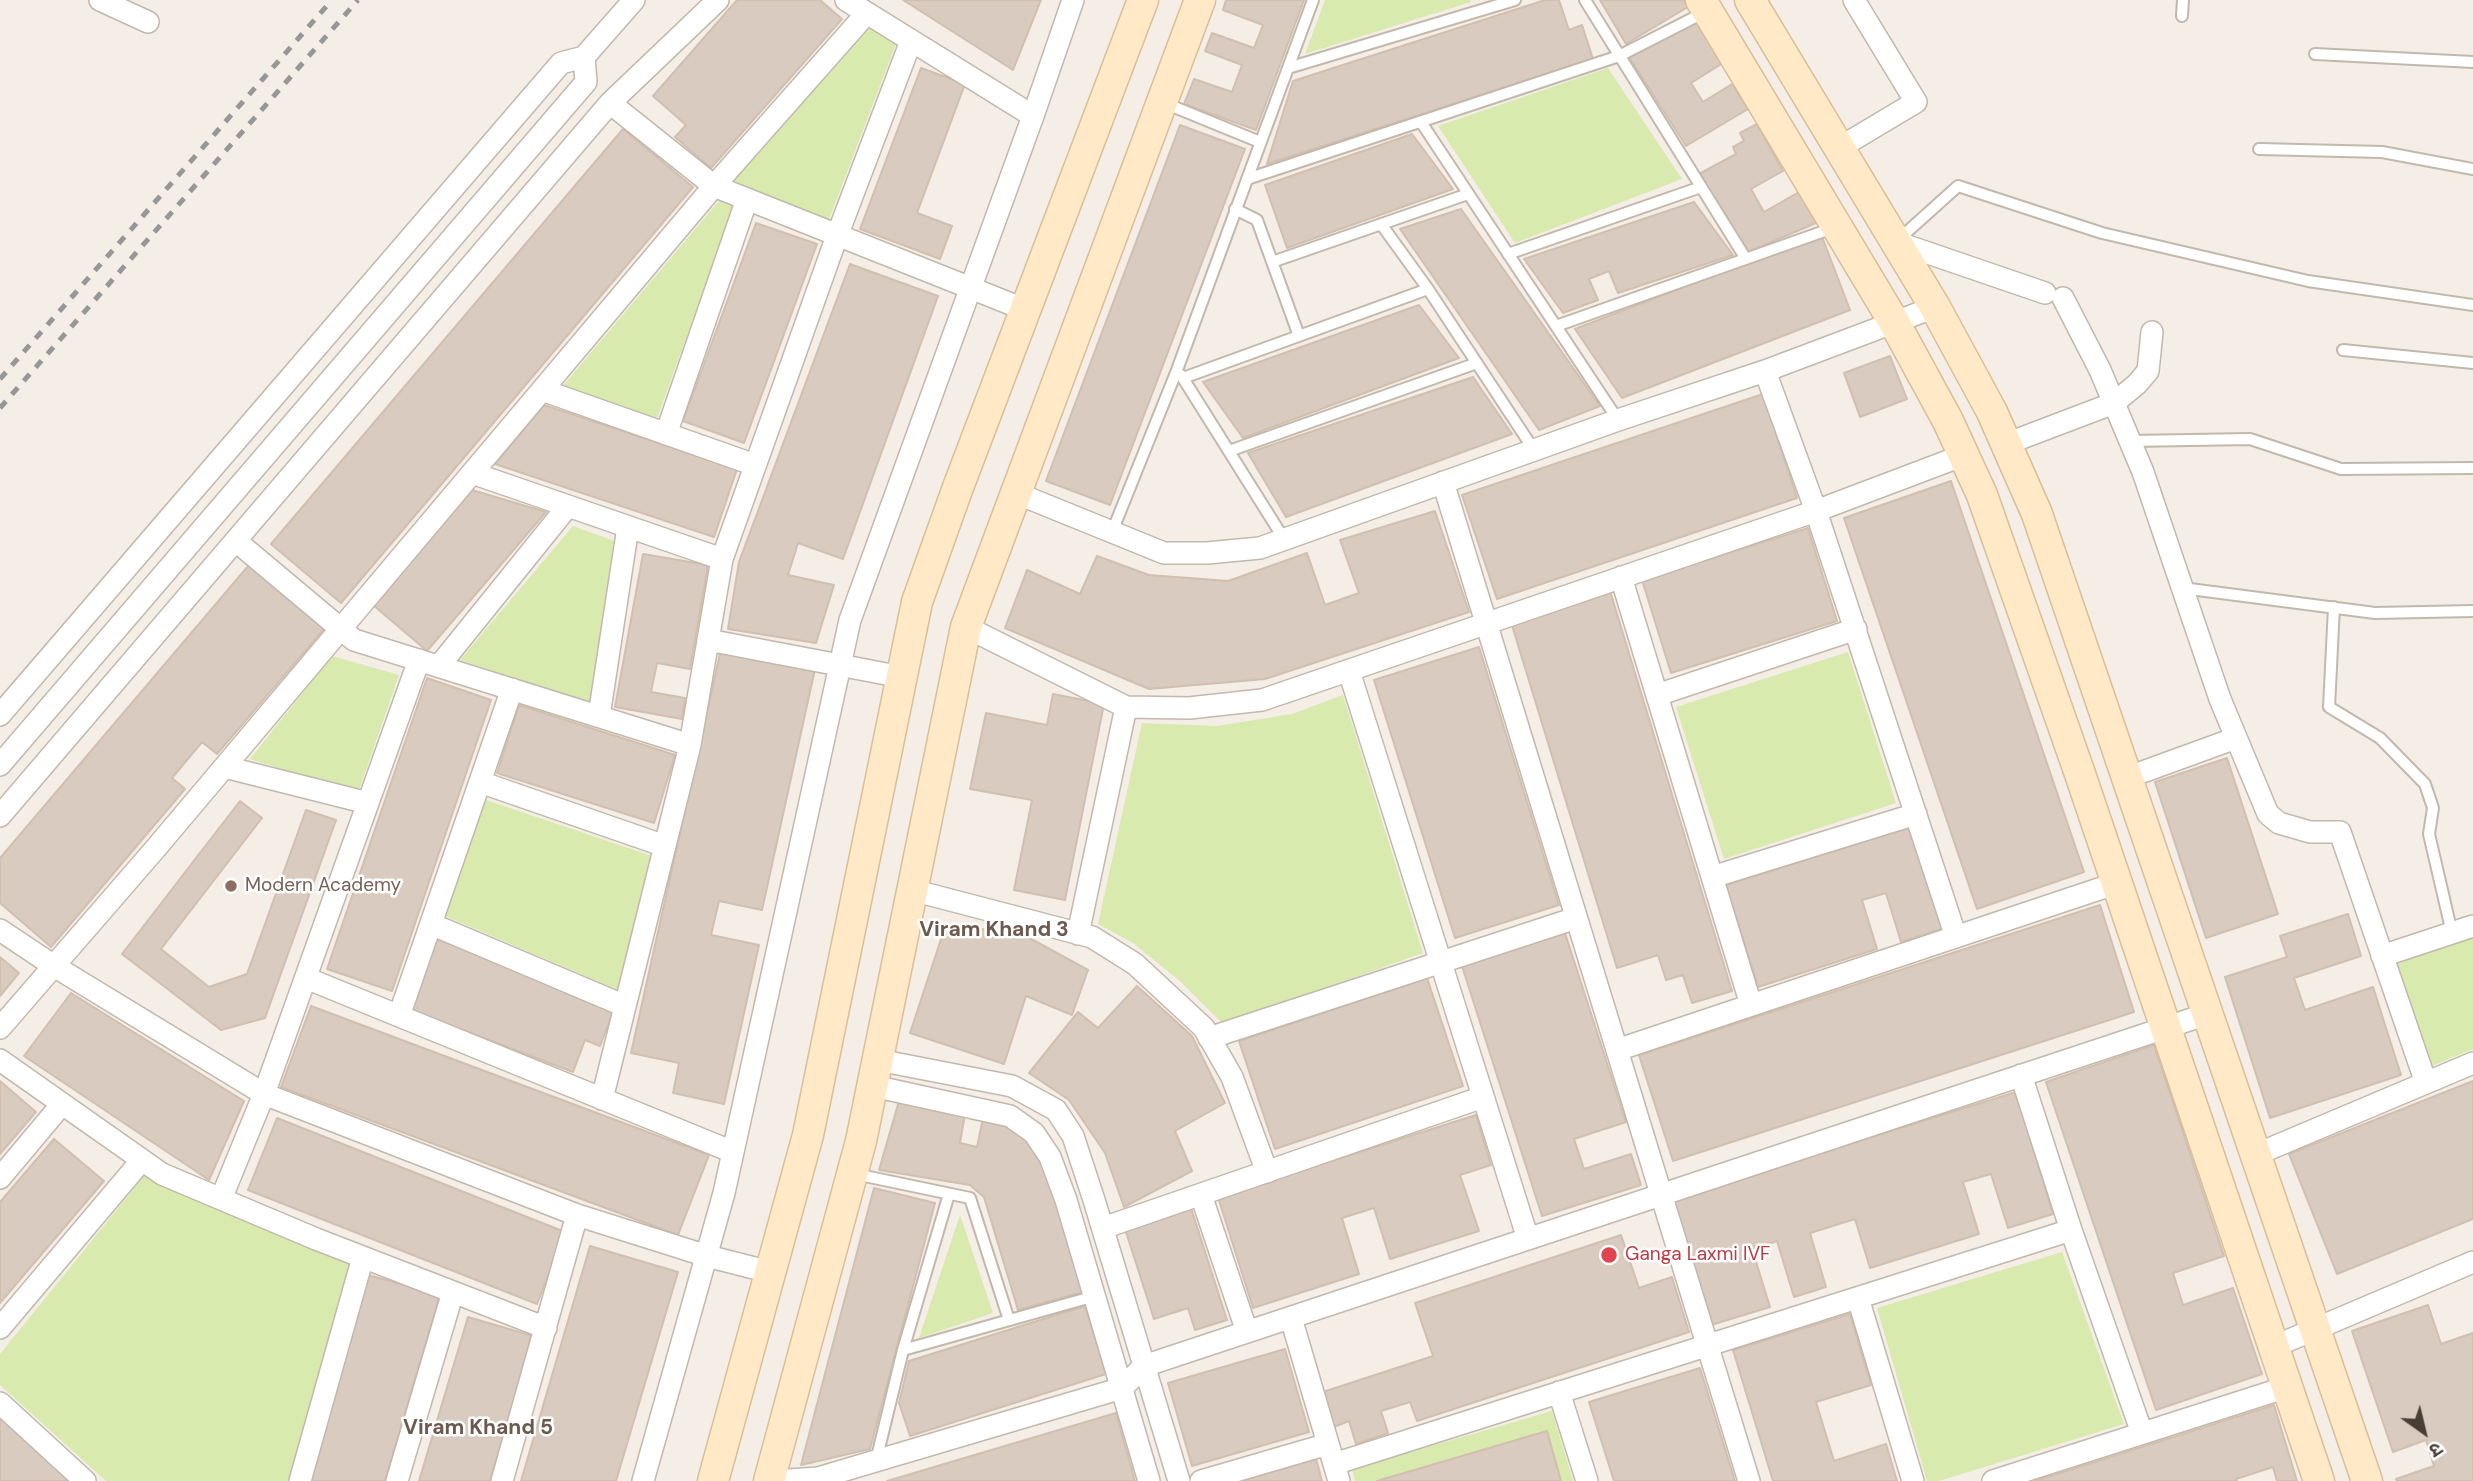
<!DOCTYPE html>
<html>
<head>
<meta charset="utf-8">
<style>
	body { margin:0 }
	#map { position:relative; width:2473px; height:1481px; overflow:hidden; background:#f4eee7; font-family:"DM Sans","Noto Sans Devanagari",sans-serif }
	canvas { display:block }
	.north { position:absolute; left:2389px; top:1397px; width:70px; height:70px; -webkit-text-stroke:5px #fff; paint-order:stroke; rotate:146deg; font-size:19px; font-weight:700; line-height:28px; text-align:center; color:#483e36 }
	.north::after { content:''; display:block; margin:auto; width:24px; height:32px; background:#483e36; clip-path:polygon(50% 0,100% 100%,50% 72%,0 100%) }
</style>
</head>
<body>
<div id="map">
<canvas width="2473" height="1481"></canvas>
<div class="north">उ</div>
</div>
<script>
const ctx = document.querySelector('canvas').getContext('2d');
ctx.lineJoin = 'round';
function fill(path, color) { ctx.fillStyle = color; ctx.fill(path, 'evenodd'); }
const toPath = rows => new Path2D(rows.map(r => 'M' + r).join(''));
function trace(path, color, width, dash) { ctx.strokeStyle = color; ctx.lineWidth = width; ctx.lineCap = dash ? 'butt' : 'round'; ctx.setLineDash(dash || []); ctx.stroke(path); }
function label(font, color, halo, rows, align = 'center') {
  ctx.font = font + ' "DM Sans",sans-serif'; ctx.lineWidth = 5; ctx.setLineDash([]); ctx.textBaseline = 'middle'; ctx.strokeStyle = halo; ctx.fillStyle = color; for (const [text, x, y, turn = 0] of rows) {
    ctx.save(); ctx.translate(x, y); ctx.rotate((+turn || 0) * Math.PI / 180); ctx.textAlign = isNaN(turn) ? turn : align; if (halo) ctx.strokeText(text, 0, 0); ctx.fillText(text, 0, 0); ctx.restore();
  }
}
const green = toPath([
	[1325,0,1470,0,1471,2,1305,54],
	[875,22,899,36,828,222,734,181],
	[1608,68,1682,179,1515,243,1438,126],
	[719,201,734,206,656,421,561,388],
	[573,526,617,542,590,703,460,660],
	[1848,652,1896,803,1724,859,1676,707],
	[332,656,399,675,358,793,250,759],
	[1343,695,1423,953,1223,1024,1181,982,1133,943,1098,924,1142,723,1217,726,1292,714],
	[486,800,652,856,618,990,445,916],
	[2473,934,2473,1049,2429,1067,2395,961],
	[145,1175,362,1265,294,1481,106,1481,0,1385,0,1354],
	[960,1215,993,1313,919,1338],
	[2062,1252,2124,1424,1939,1481,1927,1481,1877,1308],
	[1552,1411,1573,1481,1355,1481,1352,1469]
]);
const building = toPath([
	[737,0,820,0,842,19,711,168,675,137,686,125,653,96,737,0],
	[903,0,1041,0,1013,70,903,0],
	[1226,0,1304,0,1256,130,1184,104,1194,79,1232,92,1242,65,1205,51,1212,33,1254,48,1263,25,1223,10,1226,0],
	[1545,0,1559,0,1569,30,1582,25,1593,59,1267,164,1293,81,1545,0],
	[1600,0,1684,0,1688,7,1626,44,1600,0],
	[1697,22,1723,63,1691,83,1703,102,1732,84,1748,109,1686,146,1629,57,1697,22],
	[921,68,965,84,917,213,952,226,940,259,860,229,921,68],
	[1757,124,1783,171,1751,189,1764,212,1799,192,1816,223,1748,252,1699,174,1736,154,1733,147,1744,141,1740,133,1757,124],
	[1180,125,1245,149,1110,505,1046,481,1180,125],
	[623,129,693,187,341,603,271,544,623,129],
	[1412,134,1453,189,1287,248,1265,185,1412,134],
	[1694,202,1733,255,1618,293,1609,271,1589,279,1598,300,1563,313,1524,259,1694,202],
	[1461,209,1600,406,1539,430,1400,229,1461,209],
	[756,223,817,244,744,443,683,421,756,223],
	[1821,234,1850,310,1622,398,1575,329,1821,234],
	[850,264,938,296,843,559,798,543,788,575,834,585,816,643,728,629,739,562,850,264],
	[1419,305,1459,358,1243,438,1203,382,1419,305],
	[1890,356,1907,399,1860,417,1844,373,1890,356],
	[1473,377,1512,434,1286,517,1248,453,1473,377],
	[1763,394,1797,498,1497,599,1462,495,1763,394],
	[544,405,737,469,714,537,495,464,544,405],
	[1951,481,2084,872,1977,909,1844,518,1951,481],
	[472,490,546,512,427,651,373,605,472,490],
	[1435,511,1469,612,1265,679,1149,689,1005,628,1027,570,1080,594,1097,556,1149,575,1228,581,1307,553,1325,605,1359,593,1340,540,1435,511],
	[1808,528,1837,621,1671,673,1642,580,1808,528],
	[643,554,708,565,690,669,657,663,651,692,685,698,682,719,615,707,643,554],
	[249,565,324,629,217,754,202,742,172,778,185,789,51,947,0,903,0,858,249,565],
	[1610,591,1732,991,1692,1003,1683,975,1666,980,1658,955,1617,968,1511,622,1610,591],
	[1479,647,1559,905,1455,938,1374,680,1479,647],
	[721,649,815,669,762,910,719,901,711,935,759,945,724,1104,673,1093,679,1063,631,1053,721,649],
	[427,678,491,700,392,991,327,969,427,678],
	[1053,694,1104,704,1065,900,1014,890,1032,800,970,789,986,713,1047,725,1053,694],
	[519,705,675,755,654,823,497,773,519,705],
	[2227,758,2278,914,2206,938,2155,782,2227,758],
	[240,801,262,818,161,949,209,987,247,974,306,810,336,820,265,1018,221,1030,122,954,240,801],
	[1911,827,1943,929,1901,942,1886,893,1862,900,1877,949,1758,987,1726,885,1911,827],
	[2100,905,2134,1012,1673,1161,1639,1055,2100,905],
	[2348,914,2361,956,2294,978,2305,1010,2373,987,2401,1075,2270,1118,2225,977,2287,957,2280,936,2348,914],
	[946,924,1024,935,1088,970,1072,1015,1026,996,1004,1064,910,1033,946,924],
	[1565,933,1626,1122,1574,1139,1584,1169,1631,1154,1641,1185,1542,1216,1462,966,1565,933],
	[437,939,615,1007,600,1046,585,1040,573,1072,410,1010,437,939],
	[0,957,19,973,0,996,0,957],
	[1427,978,1463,1086,1275,1149,1239,1041,1427,978],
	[1137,986,1192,1036,1225,1103,1175,1131,1192,1171,1124,1207,1105,1153,1069,1100,1029,1073,1078,1012,1098,1028,1137,986],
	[71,993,244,1101,209,1180,24,1056,71,993],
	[311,1006,709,1155,678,1235,281,1087,311,1006],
	[2154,1045,2224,1256,2173,1273,2183,1305,2233,1288,2262,1374,2156,1410,2046,1082,2154,1045],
	[0,1081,36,1112,0,1154,0,1081],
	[2473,1081,2473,1219,2337,1274,2289,1154,2473,1081],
	[2016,1092,2053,1214,2008,1228,1991,1174,1963,1182,1979,1234,1870,1268,1855,1219,1810,1233,1826,1287,1794,1297,1777,1241,1752,1249,1770,1307,1711,1325,1672,1199,2016,1092],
	[899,1101,965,1114,960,1143,977,1147,983,1118,1007,1125,1031,1143,1049,1172,1083,1292,1018,1310,984,1197,970,1185,879,1170,899,1101],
	[1476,1115,1491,1165,1460,1175,1479,1231,1390,1259,1374,1208,1342,1218,1359,1274,1253,1308,1218,1197,1476,1115],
	[277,1118,565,1232,537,1304,248,1190,277,1118],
	[54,1139,104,1181,0,1303,0,1202,54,1139],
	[874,1188,935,1203,870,1449,801,1465,874,1188],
	[1191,1208,1227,1320,1195,1330,1188,1308,1154,1319,1125,1229,1191,1208],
	[1621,1235,1639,1288,1672,1277,1689,1332,1417,1421,1410,1402,1381,1411,1388,1433,1356,1444,1349,1421,1334,1427,1323,1392,1433,1356,1415,1303,1621,1235],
	[590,1246,678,1272,616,1481,521,1481,590,1246],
	[368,1275,440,1295,385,1481,307,1481,368,1275],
	[2428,1305,2441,1344,2473,1333,2473,1481,2397,1481,2396,1479,2434,1466,2426,1440,2393,1452,2352,1331,2428,1305],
	[1085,1306,1106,1374,910,1436,899,1403,909,1361,1085,1306],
	[1850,1314,1871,1385,1816,1402,1834,1461,1886,1444,1897,1481,1773,1481,1733,1350,1850,1314],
	[468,1317,533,1336,490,1481,419,1481,468,1317],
	[1285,1349,1309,1432,1192,1466,1168,1383,1285,1349],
	[1700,1368,1735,1481,1614,1481,1589,1402,1700,1368],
	[2274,1405,2297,1481,2277,1481,2273,1467,2236,1479,2237,1481,2035,1481,2274,1405],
	[1116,1413,1135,1481,887,1481,1116,1413],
	[0,1415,75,1481,0,1481,0,1415],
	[1547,1431,1561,1481,1377,1481,1547,1431],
	[1316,1459,1322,1481,1240,1481,1316,1459]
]);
const lane = toPath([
	[1585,0,1746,259],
	[2182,16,2183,0],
	[2315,54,2473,62],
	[1288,68,1515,0],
	[1162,102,1260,142],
	[1421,122,1618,420],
	[2259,149,2382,152,2473,169],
	[1247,179,1619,56,1705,12],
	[1235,209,1257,220,1299,336],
	[1381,224,1428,289,1534,450],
	[1898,240,1958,186,2102,233,2308,281,2473,305],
	[1508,254,1701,187],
	[1272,262,1468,194],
	[1556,326,1833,228],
	[2343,350,2473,363],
	[1181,375,1284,539],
	[1183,378,1428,289],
	[2130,441,2250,439,2341,469,2473,468],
	[1229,451,1477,363],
	[1112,532,1177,370,1313,0],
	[2182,588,2375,613,2473,611],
	[2334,607,2329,707,2380,738,2425,784,2433,808,2429,834,2452,933],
	[855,1174,970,1198,1009,1320],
	[903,1350,1095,1296],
	[876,1461,903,1350,949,1194]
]);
const street = toPath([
	[100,0,148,22],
	[846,0,1033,116],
	[610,103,714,186,1026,310],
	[1839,148,1916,102,1854,0],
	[1896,242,2045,293],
	[2063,298,2100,370,2143,472,2220,699,2268,814,2279,823,2310,832,2340,832,2426,1083],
	[1765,371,1816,511,1956,937],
	[542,390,755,465],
	[666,434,747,199],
	[2006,444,2114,403,2137,384,2148,371,2152,332],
	[472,473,722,559],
	[1443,482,1749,1481],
	[1016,493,1164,553,1207,553,1260,548,1618,420,1765,371,1935,307],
	[236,541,354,640,690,745],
	[1621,577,1751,1005],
	[966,627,1126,707,1189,708,1262,700,1816,511,1964,455],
	[708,640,902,677],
	[439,666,568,506],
	[1349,671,1528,1239],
	[1657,695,1856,629],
	[0,715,561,63,584,57,634,0],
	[599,716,628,527],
	[0,765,586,82,584,57],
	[225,767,368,803],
	[2126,778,2236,738],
	[480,782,665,846],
	[0,816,610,103,718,0],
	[1712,877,1916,814],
	[912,890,1092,937,1135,964,1204,1028,1232,1077,1267,1172],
	[431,924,625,1006],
	[0,930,54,966,264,1094,577,1215,707,1256,770,1272],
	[1078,934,1126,707],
	[2382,956,2473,926],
	[306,978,733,1152],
	[399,1016,512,689],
	[0,1028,156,848,714,186,866,14],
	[1209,1038,1576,918],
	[1617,1050,2117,883],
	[0,1060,162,1174,316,1239,546,1328],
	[878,1060,1012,1086,1056,1110,1073,1136,1094,1200,1179,1481],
	[2021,1075,2071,1230,2142,1433],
	[873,1086,1010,1116,1034,1133,1050,1157,1066,1200,1149,1481],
	[602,1099,690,745,722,559,837,236,911,41],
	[2255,1155,2473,1063],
	[0,1178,62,1104],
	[1201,1195,1247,1332],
	[221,1199,264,1094,419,660],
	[1103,1228,1483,1097],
	[1858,1298,1913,1481],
	[1291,1318,1339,1481],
	[0,1328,142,1160],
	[2273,1347,2473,1262],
	[1559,1392,1587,1481],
	[0,1403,85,1481],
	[1334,1464,2071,1230],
	[300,1481,363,1257],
	[397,1481,453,1292],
	[502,1481,577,1215],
	[643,1481,724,1193,850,620,1033,116,1073,0],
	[774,1481,818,1478,1122,1388,1144,1366,2207,1014],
	[1201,1481,1328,1444],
	[1993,1481,2287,1387]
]);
const secondary = toPath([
	[1701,0,1894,322,1948,421,1982,495,2079,771,2319,1481],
	[1750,0,1935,307,1992,412,2037,514,2367,1481],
	[713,1481,808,1135,917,602,957,490,1143,0],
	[769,1481,861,1141,966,627,1200,0]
]);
const rail = toPath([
	[0,379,332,0],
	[0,408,358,0]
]);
const markers = [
	[231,886,7,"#8d6e63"],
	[1609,1255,9,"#e0444e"]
];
const educationNames = [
	["Modern Academy",245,886]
];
const healthNames = [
	["Ganga Laxmi IVF",1625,1255]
];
const neighbourhoodNames = [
	["Viram Khand 3",994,930],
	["Viram Khand 5",478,1428]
];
fill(green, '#d8eaae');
fill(building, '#d9cbbf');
trace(building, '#d1bfaf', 2);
trace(lane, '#c3b8ac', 14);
trace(street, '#c3b8ac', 24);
trace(secondary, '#d9be97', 33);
trace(lane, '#fff', 10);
trace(street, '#fff', 21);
trace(secondary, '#ffe9c6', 30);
trace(rail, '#979797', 5, [9, 9]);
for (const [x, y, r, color] of markers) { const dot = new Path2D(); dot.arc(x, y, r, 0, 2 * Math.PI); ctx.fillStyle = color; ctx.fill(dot); trace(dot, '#fff', 2.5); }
label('19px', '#785e54', '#fff', educationNames, 'left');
label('19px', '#be3a42', '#fff', healthNames, 'left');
label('bold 21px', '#6b5a4d', '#fff', neighbourhoodNames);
</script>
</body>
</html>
